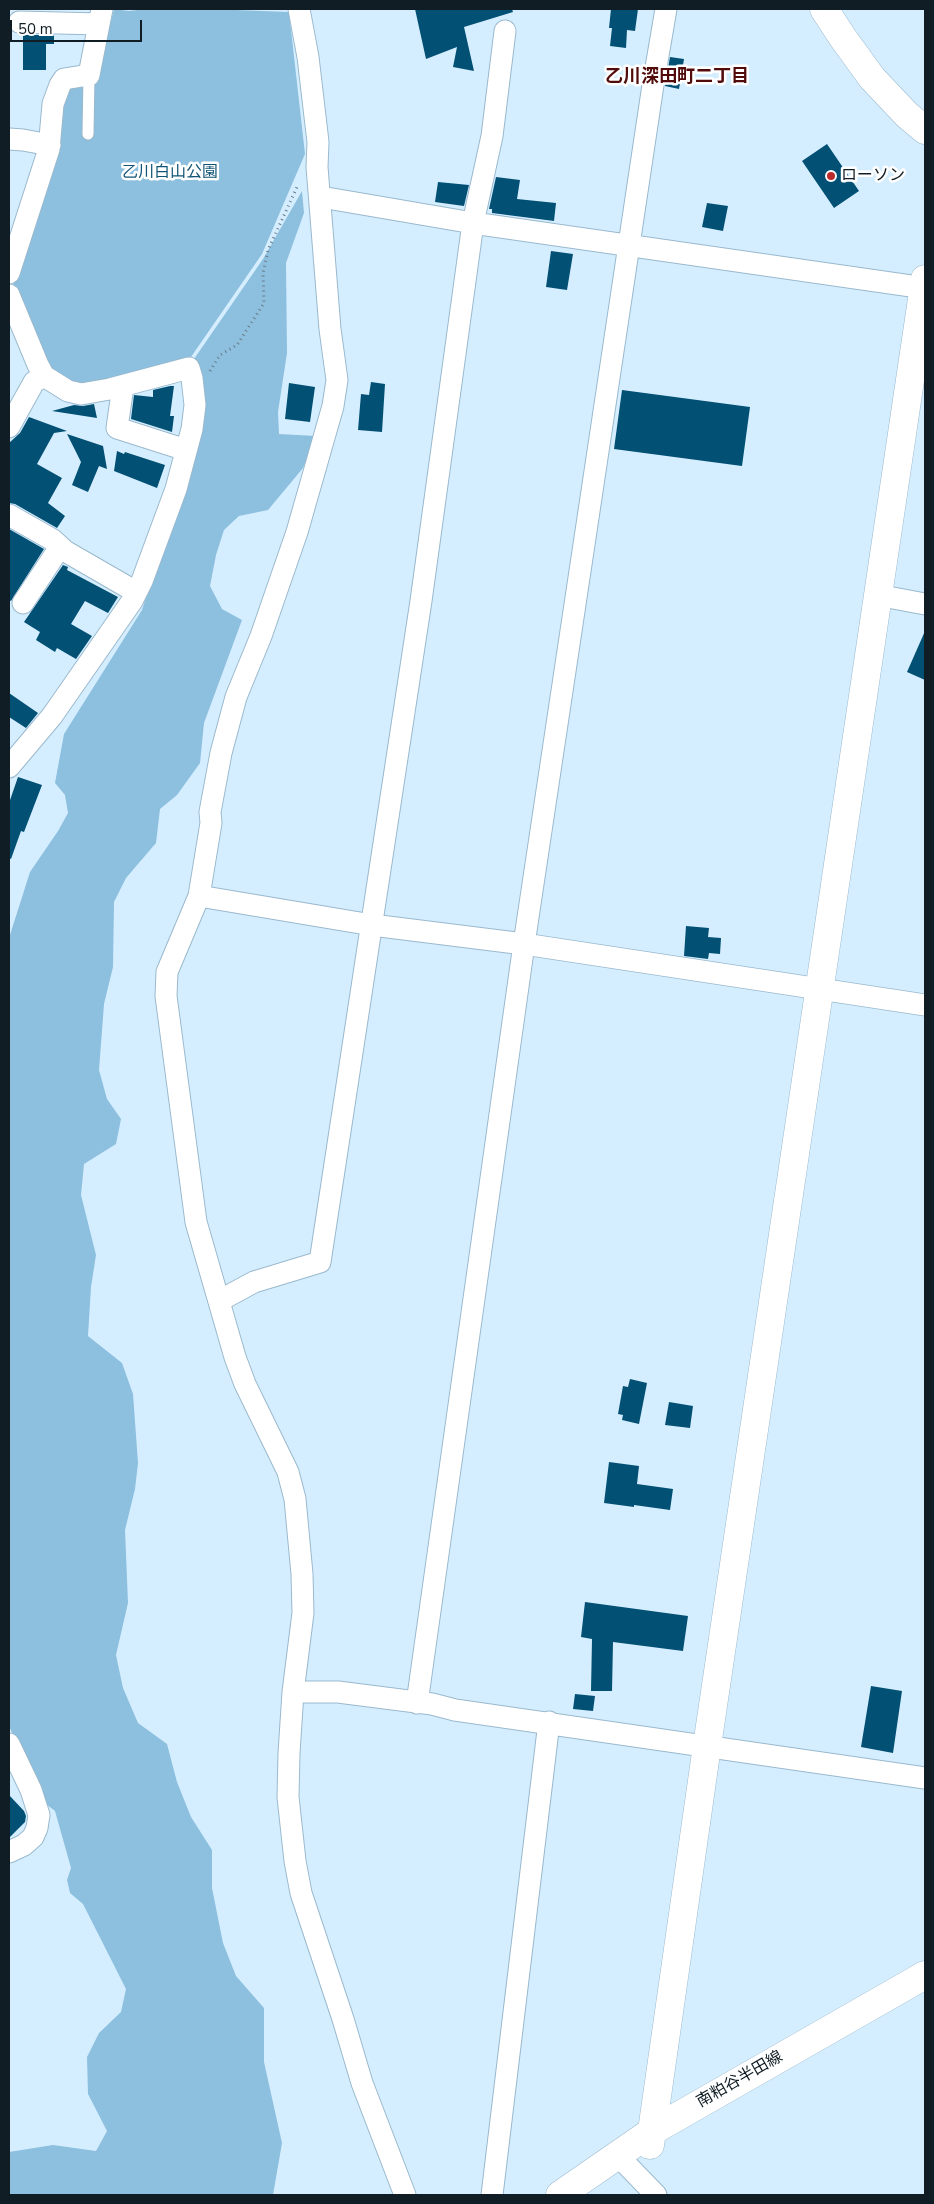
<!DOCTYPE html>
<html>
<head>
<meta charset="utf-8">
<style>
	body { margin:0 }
	#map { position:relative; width:934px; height:2204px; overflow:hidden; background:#d5eeff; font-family:"Nunito Sans",sans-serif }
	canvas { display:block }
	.frame { position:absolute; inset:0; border:10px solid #111d24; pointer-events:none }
	.scale { position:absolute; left:10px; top:20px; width:132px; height:22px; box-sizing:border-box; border:2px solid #111d24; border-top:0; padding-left:6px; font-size:15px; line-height:18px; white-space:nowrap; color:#111d24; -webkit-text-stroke:4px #fff; paint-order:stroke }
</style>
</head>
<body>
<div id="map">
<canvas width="934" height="2204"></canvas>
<div class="frame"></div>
<div class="scale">50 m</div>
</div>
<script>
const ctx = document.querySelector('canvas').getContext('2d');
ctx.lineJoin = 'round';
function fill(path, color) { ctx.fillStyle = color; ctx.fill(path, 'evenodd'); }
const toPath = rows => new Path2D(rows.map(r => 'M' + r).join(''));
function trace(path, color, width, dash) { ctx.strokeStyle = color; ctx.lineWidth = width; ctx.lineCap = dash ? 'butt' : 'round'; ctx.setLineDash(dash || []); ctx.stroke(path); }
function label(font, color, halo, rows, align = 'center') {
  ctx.font = font + ' "Nunito Sans","Noto Sans JP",sans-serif'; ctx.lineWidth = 5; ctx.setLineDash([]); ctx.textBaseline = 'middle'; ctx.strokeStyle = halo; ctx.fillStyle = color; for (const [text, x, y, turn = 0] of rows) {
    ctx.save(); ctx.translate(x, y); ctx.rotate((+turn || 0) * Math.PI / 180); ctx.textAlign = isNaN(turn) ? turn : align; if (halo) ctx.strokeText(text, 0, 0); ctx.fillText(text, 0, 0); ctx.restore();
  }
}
const green = toPath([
	[114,9,129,11,146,9,208,9,289,12,305,154,262,254,191,357,111,381,82,387,45,365,13,288,14,277,67,87,97,80],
	[302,191,304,213,286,263,287,353,278,412,279,434,316,436,303,468,268,510,239,516,224,530,216,555,210,586,222,609,242,620,204,723,200,763,177,795,160,809,156,843,126,878,114,902,113,967,104,1004,99,1070,107,1099,121,1119,116,1144,84,1164,81,1195,96,1255,91,1287,88,1336,122,1363,133,1394,138,1463,135,1489,125,1530,128,1603,116,1655,123,1688,138,1723,167,1744,177,1782,191,1817,212,1850,212,1888,223,1943,236,1976,264,2008,264,2062,282,2143,273,2195,9,2195,9,2152,53,2145,96,2151,107,2131,88,2094,87,2057,99,2033,121,2012,126,1989,83,1904,70,1893,67,1880,71,1868,55,1811,42,1801,9,1726,9,938,30,872,58,831,68,813,65,795,55,783,64,734,142,610,198,433,194,359,263,259]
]);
const building = toPath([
	[415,9,512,9,513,12,464,27,474,71,453,67,457,47,426,59],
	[611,9,638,9,635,31,627,30,626,48,610,46,612,28,609,28],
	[23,35,54,35,54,44,46,44,46,70,23,70],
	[670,57,684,59,679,89,665,86],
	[827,144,859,191,834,208,802,161],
	[496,177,520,180,517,199,556,203,554,221,492,213,492,209,489,209],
	[438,182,469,185,464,206,435,202],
	[707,203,728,206,723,231,702,227],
	[551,251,573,254,567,290,546,287],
	[371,382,385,384,382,432,358,430,361,394,369,395],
	[289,383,315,387,310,422,285,419],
	[170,386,174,386,170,416,174,416,172,432,131,419,134,395,153,397,153,390],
	[622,390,750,407,742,466,614,449],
	[94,404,97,418,52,411,74,405,83,406],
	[29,417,67,431,54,433,37,464,62,478,48,503,65,516,57,528,15,504,9,503,9,443,20,433],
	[67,434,103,446,107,469,99,466,88,492,72,485,81,462],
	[117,451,124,454,125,452,165,465,157,488,114,471],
	[9,529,44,549,11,601,9,600],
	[63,565,68,567,67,570,118,597,108,613,85,601,71,624,92,636,76,659,57,648,55,652,36,640,40,632,24,622],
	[925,631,925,680,907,672],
	[9,693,38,713,26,728,9,717],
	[18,777,42,785,24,832,21,831,11,859,9,858,9,803],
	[686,926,709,928,708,937,721,938,720,954,709,953,708,959,684,956],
	[630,1379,647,1383,639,1424,622,1420,623,1415,618,1414,623,1386,628,1387],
	[669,1402,693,1406,690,1428,665,1425],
	[609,1462,639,1466,637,1484,673,1489,670,1510,634,1505,634,1507,604,1503],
	[585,1602,688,1616,683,1651,613,1642,612,1691,591,1691,592,1639,581,1637],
	[871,1686,902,1691,893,1753,861,1747],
	[575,1694,595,1696,593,1711,573,1709],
	[9,1795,24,1811,26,1816,25,1822,9,1838]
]);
const path = toPath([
	[210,371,220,355,237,345,264,303,263,273,268,250,298,185]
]);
const lane = toPath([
	[88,134,89,75]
]);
const street = toPath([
	[299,9,308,57,318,142,317,167,330,329,337,380,333,406,297,532,261,636,236,697,221,753,210,812,211,823,199,896,167,972,166,996,196,1222,235,1357,245,1384,288,1472,295,1499,302,1574,303,1613,293,1692,289,1753,288,1797,295,1861,301,1893,343,2019,362,2083,405,2195],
	[19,22,99,24],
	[9,139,23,140,50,145],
	[321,197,473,223,925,288],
	[9,273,49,149,53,104,60,85,64,79,89,75,102,9],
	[9,295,38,365,44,376,68,391,81,394,110,389,189,368,192,378,195,405,192,429,176,489,142,581,132,601,52,716,9,767],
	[123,386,117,428,186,450],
	[9,427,34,382,44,376],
	[9,515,53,540,65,551,136,592],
	[877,595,925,604],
	[23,603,60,547],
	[199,896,372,925,524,944,925,1005],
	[219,1301,254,1282,320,1262,421,601,473,223,492,136,505,31],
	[293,1692,338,1692,432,1704,455,1710,925,1778],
	[417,1703,524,944,653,85,666,9],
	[9,1744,31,1790,39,1815,37,1828,33,1837,24,1845,9,1852],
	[624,2162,656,2195],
	[492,2195,549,1722]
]);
const secondary = toPath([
	[824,9,843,38,872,78,907,115,925,130],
	[650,2145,707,1746,925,279],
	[560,2195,654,2130,925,1975]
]);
const markers = [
	[831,176,5,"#bb2c2a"]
];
const parkNames = [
	["乙川白山公園",170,173]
];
const poiNames = [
	["ローソン",841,176]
];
const streetNames = [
	["南粕谷半田線",740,2080,-30]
];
const neighbourhoodNames = [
	["乙川深田町二丁目",677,78]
];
fill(green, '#8dbfdf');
fill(building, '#025074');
trace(lane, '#9ab9cd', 13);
trace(street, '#9ab9cd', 23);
trace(secondary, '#9ab9cd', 29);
trace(path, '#6a7c88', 3, [1, 4]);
trace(lane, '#fff', 11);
trace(street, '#fff', 21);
trace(secondary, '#fff', 28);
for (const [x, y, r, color] of markers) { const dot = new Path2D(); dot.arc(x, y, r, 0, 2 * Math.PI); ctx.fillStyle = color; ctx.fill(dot); trace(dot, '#fff', 2); }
label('16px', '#115476', '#fff', parkNames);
label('16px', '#111d24', '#fff', poiNames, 'left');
label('16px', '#111d24', '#fff', streetNames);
label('bold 18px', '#500b0a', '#fff', neighbourhoodNames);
</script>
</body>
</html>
